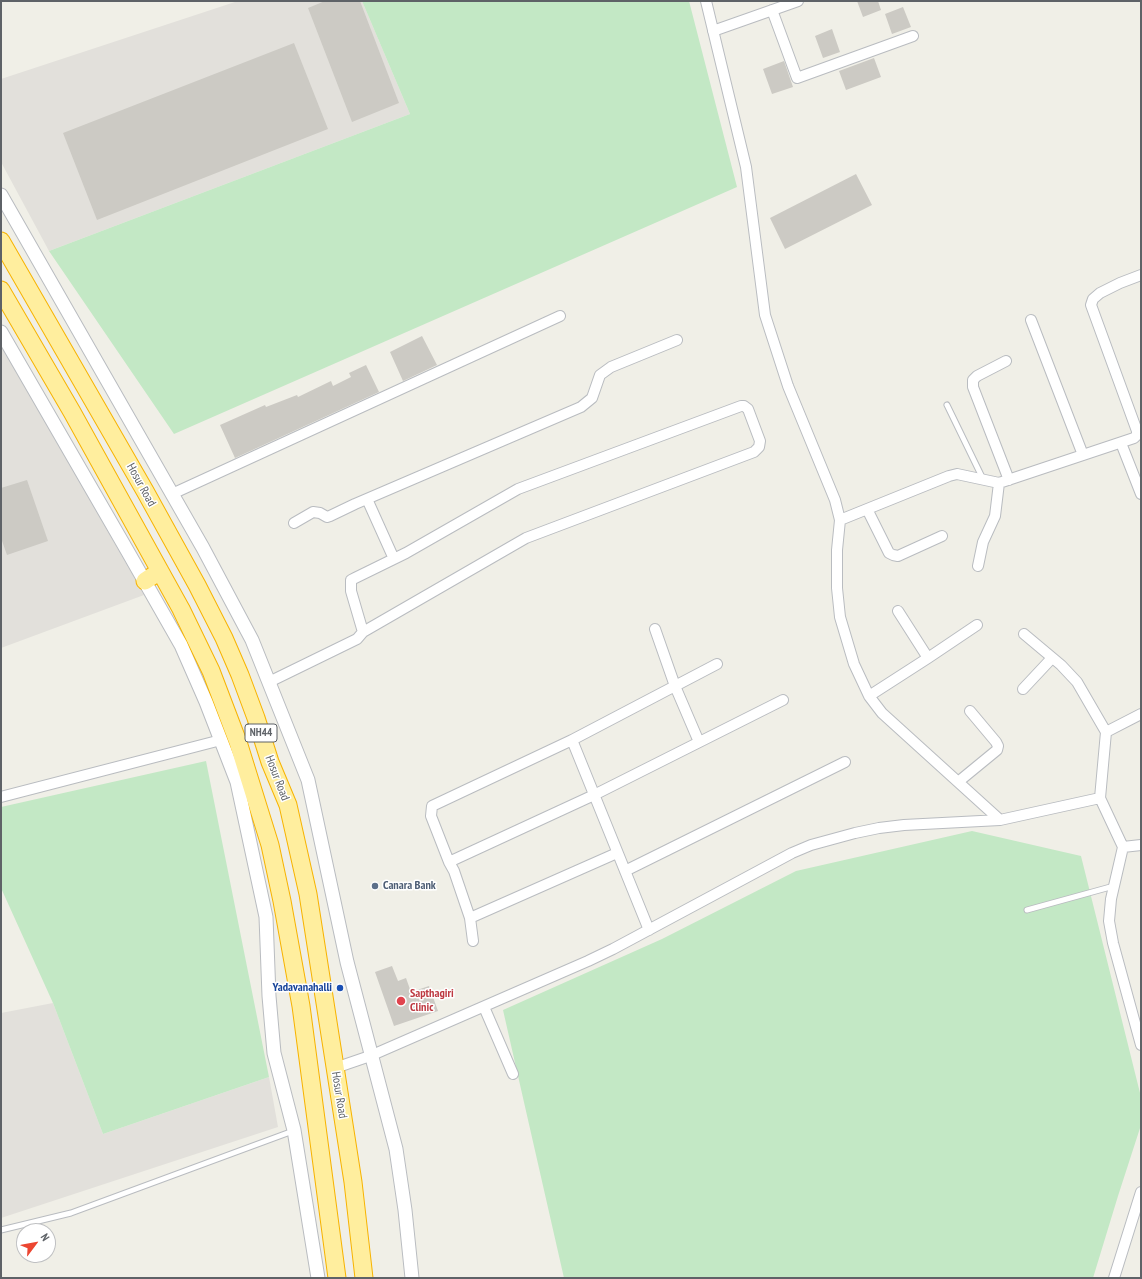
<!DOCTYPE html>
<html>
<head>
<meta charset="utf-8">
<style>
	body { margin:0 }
	#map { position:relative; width:1142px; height:1279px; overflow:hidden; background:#f0efe7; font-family:"PT Sans Narrow",sans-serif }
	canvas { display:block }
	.frame { position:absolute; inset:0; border:2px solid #5e6267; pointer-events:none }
	.north { position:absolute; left:16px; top:1223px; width:40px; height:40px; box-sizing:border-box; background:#fff; border:1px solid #bfc0c2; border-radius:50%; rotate:58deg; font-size:11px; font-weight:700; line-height:16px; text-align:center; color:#5e6267 }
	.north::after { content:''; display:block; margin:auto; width:14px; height:18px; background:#ec4631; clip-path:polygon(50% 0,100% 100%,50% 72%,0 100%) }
</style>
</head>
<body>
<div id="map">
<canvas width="1142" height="1279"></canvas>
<div class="frame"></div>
<div class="north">N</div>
</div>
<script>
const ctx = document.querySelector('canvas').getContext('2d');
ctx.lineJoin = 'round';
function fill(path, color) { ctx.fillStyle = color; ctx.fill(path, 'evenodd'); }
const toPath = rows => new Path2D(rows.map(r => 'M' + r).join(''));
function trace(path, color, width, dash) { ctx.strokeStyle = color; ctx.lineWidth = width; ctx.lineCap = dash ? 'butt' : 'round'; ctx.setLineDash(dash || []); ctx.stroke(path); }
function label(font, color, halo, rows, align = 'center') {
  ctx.font = font + ' "PT Sans Narrow",sans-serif'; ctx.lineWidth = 3; ctx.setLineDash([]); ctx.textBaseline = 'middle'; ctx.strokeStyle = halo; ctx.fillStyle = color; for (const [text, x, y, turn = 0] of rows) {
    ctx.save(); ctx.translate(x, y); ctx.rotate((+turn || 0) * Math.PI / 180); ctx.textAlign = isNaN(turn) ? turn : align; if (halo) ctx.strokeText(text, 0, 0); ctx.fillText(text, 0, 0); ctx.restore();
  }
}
const industrial = toPath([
	[238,1,362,1,410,114,49,251,1,162,1,79],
	[1,343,144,595,1,648],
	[53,1003,103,1134,269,1077,278,1127,1,1218,1,1013]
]);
const green = toPath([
	[362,1,689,1,737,187,174,434,49,251,410,114],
	[206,761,269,1077,103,1134,53,1003,1,888,1,807],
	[972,831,1081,856,1141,1097,1141,1125,1118,1196,1093,1278,564,1278,503,1010,662,939,796,871]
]);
const building = toPath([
	[325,1,360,1,399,103,352,122,308,8],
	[857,1,878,1,881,10,863,17],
	[903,7,911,27,892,34,885,14],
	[832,29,840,52,823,58,815,36],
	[294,43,328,129,97,220,63,133],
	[874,58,881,77,846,90,839,71],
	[784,61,793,87,772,94,763,69],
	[856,174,872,205,785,249,770,218],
	[422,336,437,365,403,381,390,352],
	[366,365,379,392,235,458,220,425,265,405,266,407,297,395,298,397,331,381,333,386,351,377,349,373],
	[27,480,48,541,7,555,1,538,1,488],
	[392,966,398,981,406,978,411,992,429,986,438,1011,394,1026,375,972]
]);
const service = toPath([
	[947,405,983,479],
	[1027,910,1114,886],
	[1,1230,71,1213,293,1131]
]);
const minor = toPath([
	[706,1,746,167,765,315,788,386,835,500,840,520,837,550,837,588,840,617,854,664,869,696,882,713,1000,820],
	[772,10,797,78,913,36],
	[713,31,798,1],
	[1031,320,1083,455],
	[1006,361,977,376,973,380,973,387,1009,480],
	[1121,443,1141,494],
	[172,494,560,316],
	[367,499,394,559],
	[867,509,889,553,893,555,898,556,942,536],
	[840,520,949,476,957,474,999,483,1134,438,1137,435,1137,431,1091,305,1093,299,1100,293,1120,283,1141,275],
	[294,523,313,512,320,513,327,517,330,516,355,504,581,407,592,398,600,375,611,367,677,340],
	[978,566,983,542,995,516,999,483],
	[898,611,928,658],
	[655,629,675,686,699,742],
	[1024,634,1061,665,1077,682,1106,732],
	[269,682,357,639,363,632,526,538,754,452,759,447,760,441,748,409,744,406,741,406,518,489,406,553,355,578,351,580,351,591,363,632],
	[1023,689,1052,658],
	[869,696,928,658,977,625],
	[572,740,717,664],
	[958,782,997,750,998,746,996,742,970,711],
	[1,797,221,740],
	[1100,798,1106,732,1141,714],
	[1123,847,1111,899,1109,921,1113,943,1141,1045],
	[449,862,431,816,432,806,572,740,649,930],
	[625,871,845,762],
	[470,918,617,853],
	[473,941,470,918,454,871,449,862,594,795,783,700],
	[484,1007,513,1074],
	[335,1068,370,1056,588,961,613,949,792,853,811,845,855,833,879,828,904,825,1000,820,1100,798,1123,847,1141,845],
	[1114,1278,1141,1192]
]);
const tertiary = toPath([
	[1,195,203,548,252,640,308,780,347,962,396,1149,405,1210,412,1278],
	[1,332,128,552,181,645,206,702,237,782,266,917,269,996,274,1053,294,1130,318,1278]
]);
const trunk = toPath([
	[1,241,145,491,197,585,224,638,240,675,256,718,270,762,288,805,308,894,353,1182,364,1278],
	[1,290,72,412,181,609,211,671,238,742,270,845,282,901,301,1006,337,1278],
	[145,581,160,571]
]);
const markers = [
	[375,886,4,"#5c6f8a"],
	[340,988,4,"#1a4fb4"],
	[401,1001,5,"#e0444e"]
];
const shields = [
	[261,733,32]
];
const shieldNames = [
	["NH44",261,733]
];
const streetNames = [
	["Hosur Road",141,485,61],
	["Hosur Road",277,778,69],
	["Hosur Road",339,1095,81]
];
const serviceNames = [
	["Canara Bank",383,886]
];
const transitNames = [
	["Yadavanahalli",332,988]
];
const healthNames = [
	["Sapthagiri",410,994],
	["Clinic",410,1008]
];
fill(industrial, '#e2e0db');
fill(green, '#c3e8c5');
fill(building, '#cccac4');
trace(service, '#b9bcc0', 7);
trace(minor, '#b9bcc0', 12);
trace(tertiary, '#b9bcc0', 15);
trace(trunk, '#f7b300', 19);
trace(service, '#fff', 5);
trace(minor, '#fff', 10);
trace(tertiary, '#fff', 13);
trace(trunk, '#ffee9e', 17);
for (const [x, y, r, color] of markers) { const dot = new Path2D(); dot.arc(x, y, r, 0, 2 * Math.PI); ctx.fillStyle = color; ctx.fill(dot); trace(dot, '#fff', 1.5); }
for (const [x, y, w] of shields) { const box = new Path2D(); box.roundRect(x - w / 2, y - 9, w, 18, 3); ctx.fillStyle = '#fff'; ctx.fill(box); trace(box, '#5e6267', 1); }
label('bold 11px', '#5e6267', null, shieldNames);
label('12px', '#5e6267', '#fff', streetNames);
label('bold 12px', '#4e5e75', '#fff', serviceNames, 'left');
label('bold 12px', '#164399', '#fff', transitNames, 'right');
label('bold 12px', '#be3a42', '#fff', healthNames, 'left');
</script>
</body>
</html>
